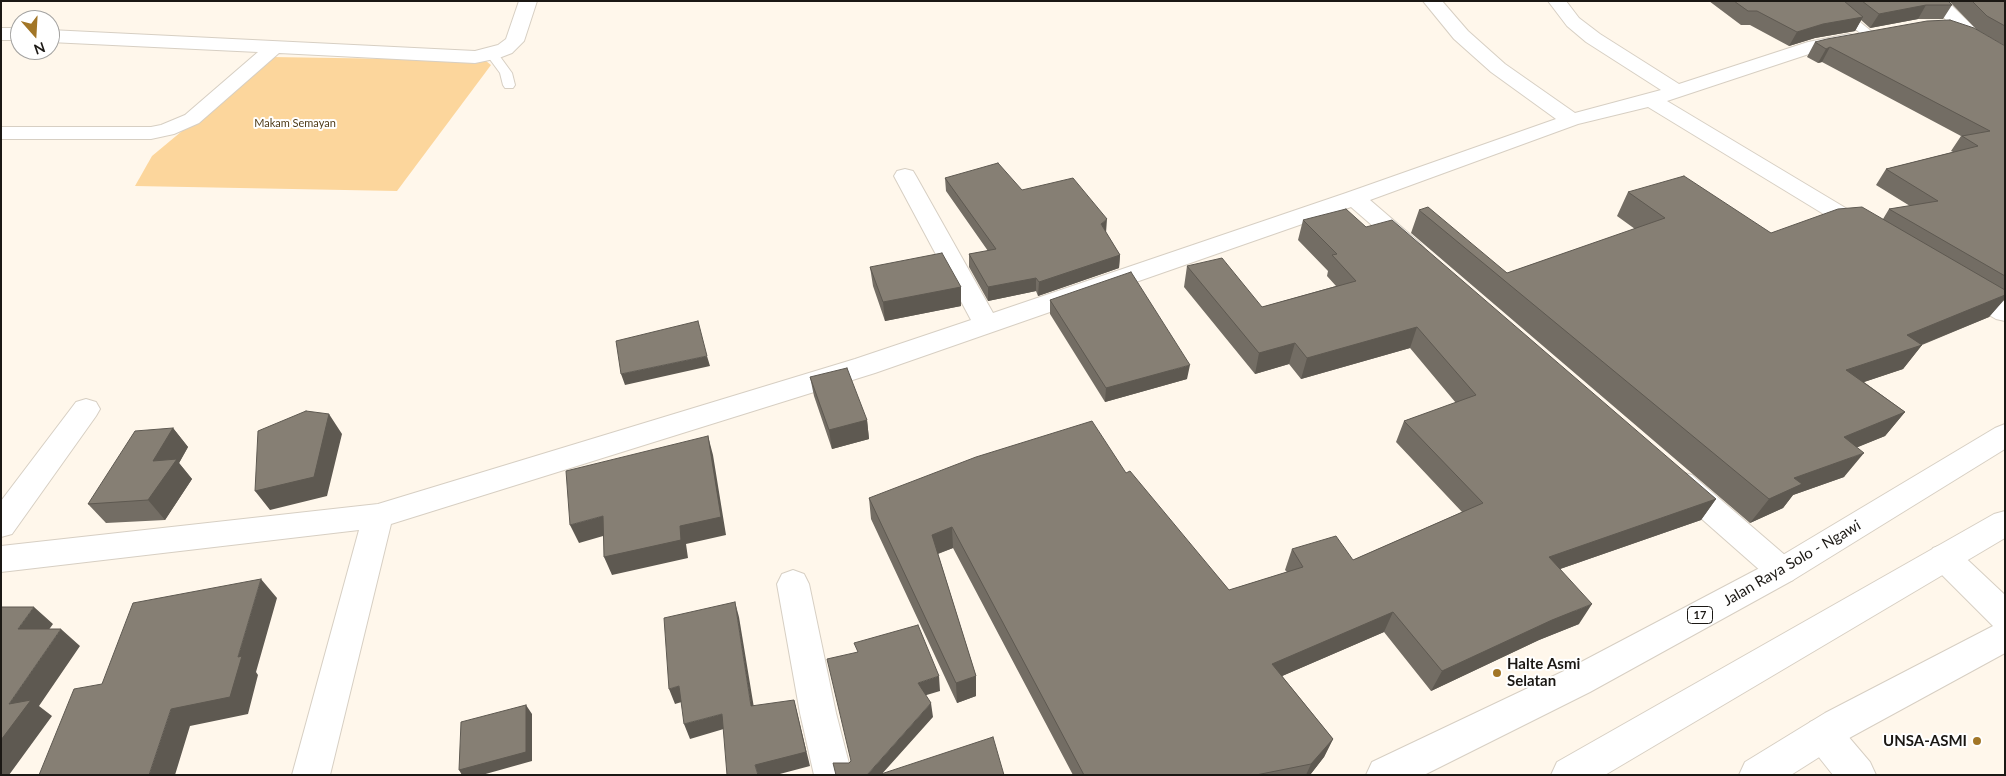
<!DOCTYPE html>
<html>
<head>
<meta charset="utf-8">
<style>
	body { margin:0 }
	#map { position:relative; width:2006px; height:776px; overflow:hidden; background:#fff7eb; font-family:Lato,sans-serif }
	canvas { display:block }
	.frame { position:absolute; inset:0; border:2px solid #1b1814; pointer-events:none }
	.north { position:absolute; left:10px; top:10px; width:50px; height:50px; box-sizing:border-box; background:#fff; border:1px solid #a4a3a1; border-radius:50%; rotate:161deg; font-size:14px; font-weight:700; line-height:20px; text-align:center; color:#1b1814 }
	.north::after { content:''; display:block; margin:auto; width:18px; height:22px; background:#a27627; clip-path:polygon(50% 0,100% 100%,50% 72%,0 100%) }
</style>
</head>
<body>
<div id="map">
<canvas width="2006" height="776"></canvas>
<div class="frame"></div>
<div class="north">N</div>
</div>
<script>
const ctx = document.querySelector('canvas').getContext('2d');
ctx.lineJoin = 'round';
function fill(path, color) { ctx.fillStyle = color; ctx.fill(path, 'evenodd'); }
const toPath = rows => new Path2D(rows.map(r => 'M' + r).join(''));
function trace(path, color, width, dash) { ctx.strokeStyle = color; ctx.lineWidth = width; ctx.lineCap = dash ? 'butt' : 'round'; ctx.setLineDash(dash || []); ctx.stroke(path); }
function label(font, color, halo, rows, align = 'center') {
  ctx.font = font + ' Lato,sans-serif'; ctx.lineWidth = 4; ctx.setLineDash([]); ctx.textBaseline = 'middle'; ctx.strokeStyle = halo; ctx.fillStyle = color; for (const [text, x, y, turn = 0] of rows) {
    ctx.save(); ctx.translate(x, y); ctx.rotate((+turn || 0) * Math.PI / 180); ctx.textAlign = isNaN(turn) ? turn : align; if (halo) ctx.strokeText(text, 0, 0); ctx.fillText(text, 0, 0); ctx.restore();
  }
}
const green = toPath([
	[271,57,462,60,486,61,491,65,397,191,135,186,152,156]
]);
const lane = toPath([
	[1822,1,1834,1,1876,35,1870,39,1866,38,1822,1],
	[492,50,496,51,512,73,515,85,513,88,505,88,503,85,500,73,486,54,492,50]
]);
const street = toPath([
	[519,1,537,1,524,41,512,53,499,58,475,63,279,53,199,123,174,134,151,139,1,139,1,127,151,127,161,125,185,115,258,52,50,42,50,30,475,51,498,45,506,39,519,1],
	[1423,1,1442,1,1468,31,1505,64,1575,113,1661,90,1586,42,1567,26,1548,1,1566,1,1579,18,1600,34,1679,84,1808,42,1849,34,1856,36,1858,40,1856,44,1818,51,1667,101,1874,225,1878,230,1874,235,1866,237,1858,235,1648,107,1578,124,1370,200,1420,243,1424,248,1420,253,1412,255,1404,253,1351,207,875,373,391,524,330,775,292,775,359,530,1,572,1,546,378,504,855,359,971,320,894,176,897,171,905,169,913,171,916,176,993,313,1346,193,1556,119,1491,72,1454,39,1423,1],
	[1928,1,1947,1,1979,32,1981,36,1979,40,1972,42,1965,40,1928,1],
	[1,28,20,28,20,40,1,40,1,28],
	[1965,282,1974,284,2005,302,2005,321,1996,319,1956,296,1952,290,1956,284,1965,282],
	[86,399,96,402,100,409,96,416,12,534,1,537,1,501,76,402,86,399],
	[1681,472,1692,475,1793,562,1798,571,1793,580,1782,584,1771,580,1670,491,1666,483,1670,475,1681,472],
	[1944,544,1955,548,2005,595,2005,630,1993,626,1933,566,1928,557,1933,548,1944,544],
	[793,570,804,574,809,584,836,713,852,775,814,775,800,713,777,584,782,574,793,570],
	[1823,717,1836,722,1870,762,1876,775,1833,775,1810,746,1805,734,1810,722,1823,717]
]);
const secondary = toPath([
	[2005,621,2005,653,1851,737,1791,775,1739,775,1745,762,1825,713,1993,626,2005,621]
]);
const highway = toPath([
	[2005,424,2005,449,1793,580,1590,692,1424,775,1366,775,1372,762,1566,670,1771,562,1995,428,2005,424],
	[2005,511,2005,538,1605,775,1551,775,1557,762,1994,514,2005,511]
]);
const wall = toPath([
	[1709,1,1948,1,1952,5,1943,19,1918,19,1870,28,1861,20,1855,31,1815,38,1789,46,1750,25,1741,25],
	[1949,1,2005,1,2005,46,1977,30],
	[1815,42,2005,46,2005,300,2004,299,1989,317,1922,345,1903,369,1864,382,1905,412,1885,436,1857,447,1844,477,1793,495,1783,508,1750,523,1411,233,1419,210,1507,273,1635,229,1617,216,1628,192,1771,233,1883,219,1889,209,1910,206,1876,185,1886,169,1953,152,1951,151,1961,136,1822,62,1818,63,1807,57],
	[945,178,1022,190,1106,233,1120,255,1119,268,1038,296,1036,291,988,301,969,267,969,254,988,251,946,191],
	[1303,220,1366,227,1716,499,1701,520,1560,569,1579,624,1539,640,1431,691,1384,632,1282,676,1333,739,1324,757,1310,775,1073,775,953,548,938,554,976,676,976,696,957,703,871,519,869,498,1126,473,1229,590,1287,572,1285,570,1292,549,1353,560,1462,512,1396,442,1404,421,1456,403,1410,348,1301,379,1289,364,1255,374,1184,287,1187,266,1262,307,1336,286,1327,276,1328,271,1298,240],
	[870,267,961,287,961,306,885,321,873,286],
	[1050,300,1187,379,1105,402,1050,314],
	[810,377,867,420,869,439,832,449,814,396],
	[173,428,188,447,179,463,192,479,165,520,106,523,88,504]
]);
const shadedWall = toPath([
	[1926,5,1918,19,1870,28,1879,14],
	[1863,17,1855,31,1815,38,1789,46,1797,32,1823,24],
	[1830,47,1822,62,1818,63,1826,49],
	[1107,219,1106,233,1101,224],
	[1120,255,1119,268,1038,296,1039,282],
	[1036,278,1036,291,988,301,988,287],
	[961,287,961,306,885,321,883,302],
	[2005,295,2005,299,1989,317,1913,348,1922,345,1903,369,1828,394,1846,370,1907,335],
	[1417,327,1410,348,1301,379,1307,358],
	[1295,343,1289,364,1255,374,1259,353],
	[707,356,710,366,625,385,621,374],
	[1190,365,1187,379,1105,402,1106,388],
	[1905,412,1885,436,1824,461,1844,437],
	[329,414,342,434,327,496,270,510,255,491],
	[867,420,869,439,832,449,829,430],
	[173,428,188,447,179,463,192,479,165,520,148,500,153,461],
	[708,436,713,455,726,535,686,544,688,558,612,575,604,557,680,526],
	[1864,453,1844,477,1793,495,1783,508,1750,523,1769,499,1794,478],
	[1716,499,1701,520,1537,577,1549,557],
	[603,516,610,534,579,543,570,525],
	[952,527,953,548,934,555,932,535],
	[261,579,277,598,256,672,258,675,248,714,190,726,175,775,149,775,171,709,238,657],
	[735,602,739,617,756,720,751,706],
	[1592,604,1579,624,1539,640,1431,691,1442,671,1552,620],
	[34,607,53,624,37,646,18,629],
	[1393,612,1384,632,1266,683,1272,664],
	[61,629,80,646,39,706,52,716,9,775,1,775,1,740,9,704],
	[939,676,940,691,920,697,918,683],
	[976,676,976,696,957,703,956,683],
	[679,686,685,701,675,704,669,689],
	[794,700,810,766,776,775,758,775,755,765],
	[931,703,933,717,881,775,867,775],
	[526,705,532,714,532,761,482,775,462,775,459,770],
	[722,714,727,728,690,739,684,724],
	[1333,739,1324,757,1310,775,1306,775,1311,764]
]);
const building = toPath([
	[1734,1,1844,1,1863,17,1823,24,1797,32,1757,11,1748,11,1734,1],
	[1862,1,1948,1,1952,5,1926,5,1879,14,1862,1],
	[1972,1,2005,1,2005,26,1987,16,1972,1],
	[1950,20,1974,28,2005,46,2005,276,1889,209,1938,201,1886,169,1978,146,1962,136,1990,131,1830,47,1826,49,1815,42,1827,39,1927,21,1950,20],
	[998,163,1022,190,1073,178,1107,219,1101,224,1120,255,1039,282,1036,278,988,287,969,254,996,249,945,178,998,163],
	[1684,176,1771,233,1838,209,1862,207,2005,290,2005,295,1907,335,1922,345,1846,370,1905,412,1844,437,1864,453,1794,478,1802,484,1769,499,1419,210,1428,207,1507,273,1665,218,1628,192,1684,176],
	[1346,209,1366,227,1392,220,1716,499,1549,557,1592,604,1552,620,1442,671,1393,612,1272,664,1333,739,1311,764,1256,775,1084,775,952,527,932,535,976,676,956,683,869,498,976,457,1092,421,1126,473,1130,471,1229,590,1303,567,1292,549,1336,536,1353,560,1483,503,1404,421,1476,395,1417,327,1307,358,1295,343,1259,353,1187,266,1222,258,1262,307,1356,281,1332,255,1337,254,1303,220,1346,209],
	[942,253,961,287,883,302,870,267,942,253],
	[1131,272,1190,365,1106,388,1050,300,1131,272],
	[698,321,707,356,621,374,616,341,698,321],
	[847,368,867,420,829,430,810,377,847,368],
	[306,411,329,414,314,477,255,491,258,431,306,411],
	[173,428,153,461,177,459,148,500,88,504,135,431,173,428],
	[708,436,721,517,680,526,681,540,604,557,603,516,570,525,566,471,708,436],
	[261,579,238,657,242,656,230,697,171,709,149,775,39,775,74,689,102,684,133,603,261,579],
	[735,602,751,706,794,700,806,752,755,765,758,775,727,775,722,714,684,724,679,686,669,689,664,618,735,602],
	[1,607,34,607,18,629,61,629,9,704,31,700,1,740,1,607],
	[918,625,939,676,918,683,931,703,867,775,836,775,833,763,849,763,851,761,827,659,858,652,854,643,918,625],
	[526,705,526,752,459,770,461,722,526,705],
	[993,737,1004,775,878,775,993,737]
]);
const markers = [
	[1497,673,5,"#a27627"],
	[1977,741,5,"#a27627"]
];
const farParknames = [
	["Makam Semayan",295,123]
];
const shields = [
	[1700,615,25]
];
const shieldNames = [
	["17",1700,615]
];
const nearStreetnames = [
	["Jalan Raya Solo - Ngawi",1792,563,-30]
];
const nearPoinames = [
	["Halte Asmi",1507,664],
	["Selatan",1507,681],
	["UNSA-ASMI",1967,741,"right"]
];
fill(green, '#fcd69c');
trace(lane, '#d7cfc3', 2);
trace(street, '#d7cfc3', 2);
trace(secondary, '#d7cfc3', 2);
trace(highway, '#d7cfc3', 2);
fill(lane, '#fff');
fill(street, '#fff');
fill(secondary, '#fff');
fill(highway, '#fff');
fill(wall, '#736d64');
fill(shadedWall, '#5e5951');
fill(building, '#867f74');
trace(building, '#5e5951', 1);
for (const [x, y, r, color] of markers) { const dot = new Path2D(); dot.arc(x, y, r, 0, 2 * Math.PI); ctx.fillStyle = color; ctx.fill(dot); trace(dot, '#fff', 2); }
label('11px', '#503c19', '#fff', farParknames);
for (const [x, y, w] of shields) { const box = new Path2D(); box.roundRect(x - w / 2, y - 8.5, w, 17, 4); ctx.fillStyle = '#fff'; ctx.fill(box); trace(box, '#1b1814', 1); }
label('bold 11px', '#1b1814', null, shieldNames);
label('15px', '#1b1814', '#fff', nearStreetnames);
label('bold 15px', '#1b1814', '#fff', nearPoinames, 'left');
</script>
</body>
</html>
